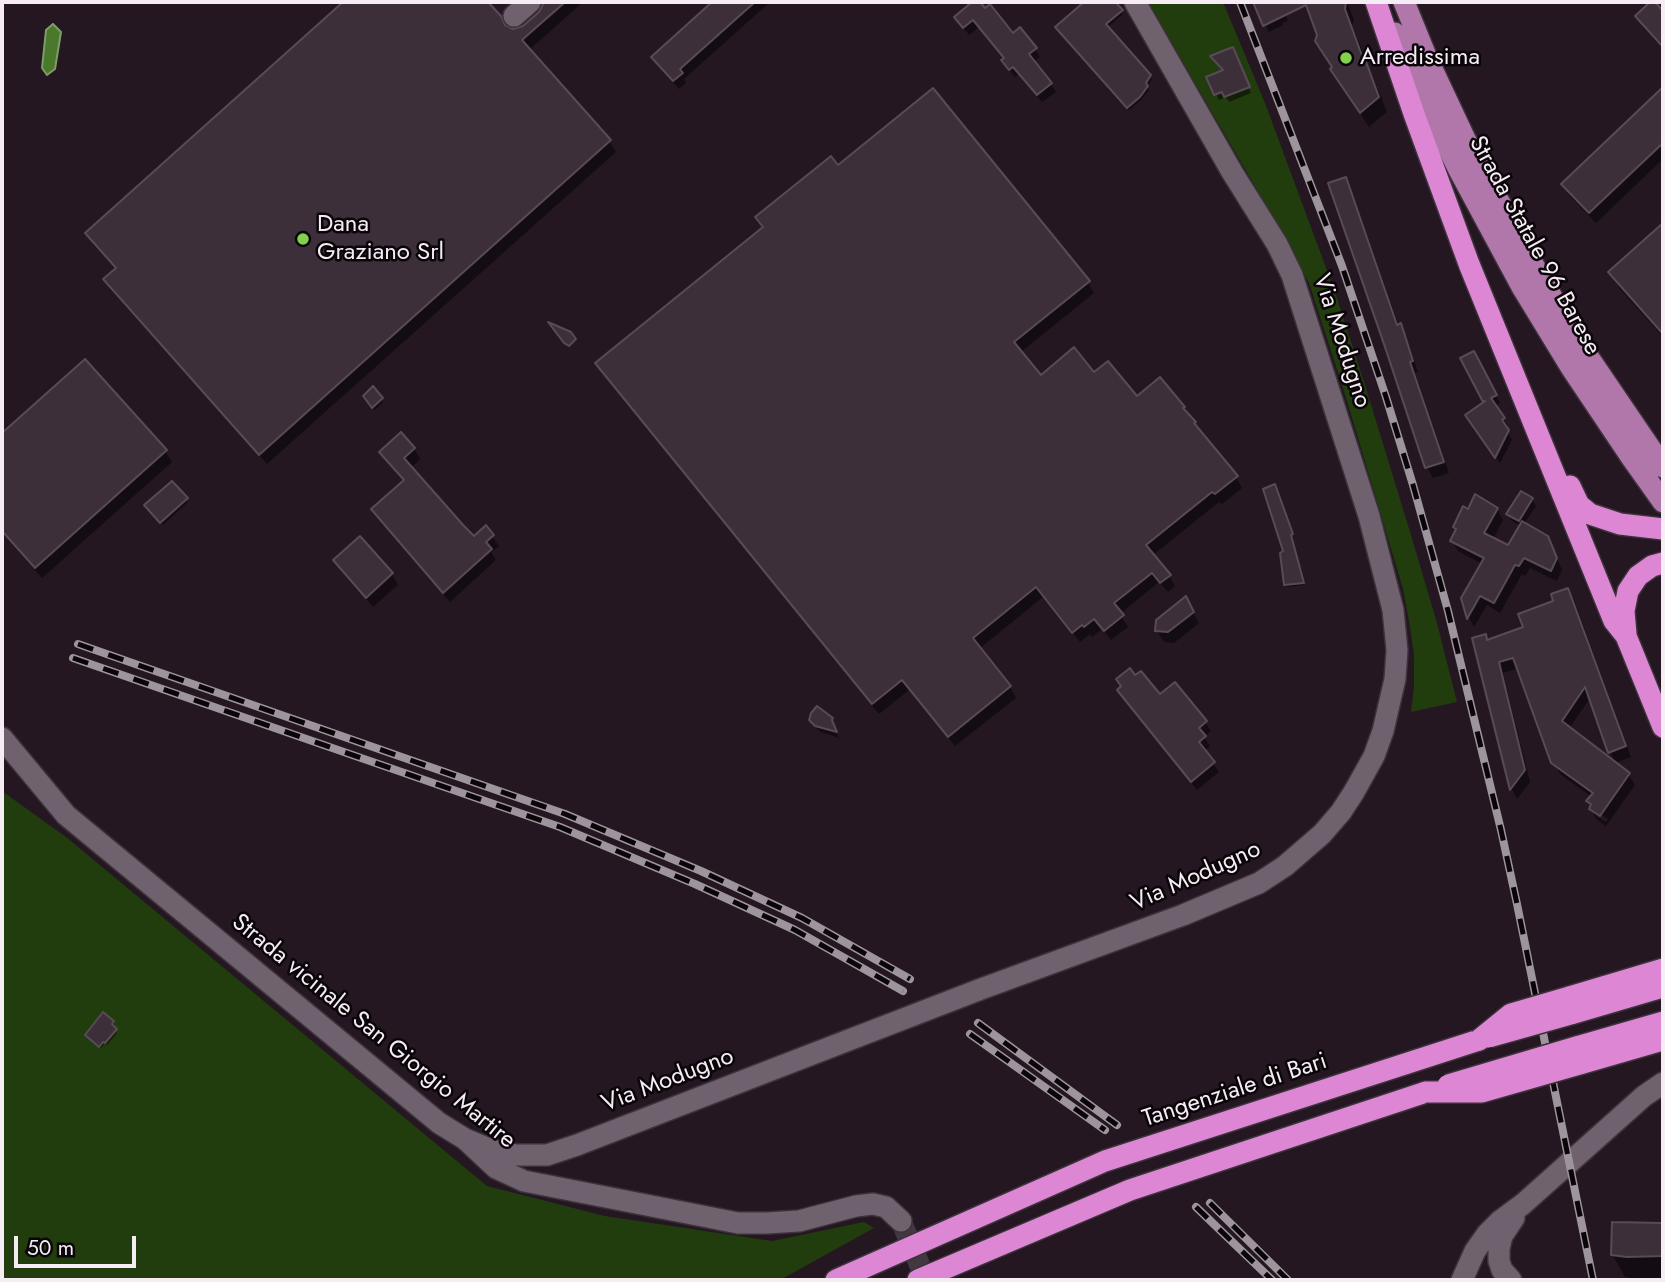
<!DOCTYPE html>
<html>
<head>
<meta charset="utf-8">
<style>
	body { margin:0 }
	#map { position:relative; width:1665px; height:1282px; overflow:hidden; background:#241722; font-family:Jost,sans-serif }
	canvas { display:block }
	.frame { position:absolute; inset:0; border:4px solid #f5ecf4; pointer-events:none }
	.scale { position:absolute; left:14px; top:1236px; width:122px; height:32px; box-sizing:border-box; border:4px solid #f5ecf4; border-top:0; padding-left:9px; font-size:21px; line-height:24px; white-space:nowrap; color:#f5ecf4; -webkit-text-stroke:5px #0a0509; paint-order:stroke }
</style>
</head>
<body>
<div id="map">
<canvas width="1665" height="1282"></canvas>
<div class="frame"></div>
<div class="scale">50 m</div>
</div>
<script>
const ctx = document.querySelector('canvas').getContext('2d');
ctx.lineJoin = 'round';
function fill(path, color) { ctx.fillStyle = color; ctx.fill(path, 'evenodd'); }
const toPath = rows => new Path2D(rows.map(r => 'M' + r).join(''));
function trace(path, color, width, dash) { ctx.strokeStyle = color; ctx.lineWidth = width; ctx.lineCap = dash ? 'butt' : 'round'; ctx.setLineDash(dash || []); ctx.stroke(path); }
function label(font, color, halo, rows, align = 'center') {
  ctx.font = font + ' Jost,sans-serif'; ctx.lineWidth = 5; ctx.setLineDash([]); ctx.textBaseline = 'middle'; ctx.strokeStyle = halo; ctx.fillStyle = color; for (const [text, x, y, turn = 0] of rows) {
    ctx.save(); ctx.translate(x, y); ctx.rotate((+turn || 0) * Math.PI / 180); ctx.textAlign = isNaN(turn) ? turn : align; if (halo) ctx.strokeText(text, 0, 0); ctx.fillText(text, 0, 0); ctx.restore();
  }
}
const green = toPath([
	[1148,2,1223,2,1265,103,1335,292,1365,385,1411,535,1437,623,1457,702,1411,712,1414,686,1414,655,1410,627,1403,589,1344,391,1309,283,1285,238],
	[2,791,66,837,487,1186,605,1216,772,1241,864,1222,874,1228,780,1280,2,1280]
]);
const water = toPath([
	[53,24,61,32,55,69,47,75,42,68,46,30,53,24]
]);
const shadow = toPath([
	[346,2,486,2,500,17,506,28,513,31,524,27,540,13,547,2,562,2,548,15,548,19,568,2,583,2,529,50,609,141,616,152,267,464,111,290,105,280,116,270,93,244,87,233],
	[715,2,770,2,684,79,686,83,679,89,658,66,653,57],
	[974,2,978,2,985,10,1013,35,1035,49,1040,57,1033,62,1056,92,1042,102,1019,74,1015,77,1008,68,1005,59,979,27,969,35,961,25,956,17],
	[1087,2,1113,2,1121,11,1123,14,1107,28,1152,79,1147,87,1149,90,1141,100,1129,110,1057,28],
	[1255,2,1280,2,1288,21,1282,23,1283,25,1269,32],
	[1307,2,1347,2,1354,20,1352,25,1387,112,1369,127,1341,84,1325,52],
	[1653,2,1663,13,1663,49,1643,27,1637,16],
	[1235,54,1251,93,1229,102,1226,97,1219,100,1216,94,1224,72,1213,57],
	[1663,90,1663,159,1596,223,1569,195,1563,184],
	[838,167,1088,282,1094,293,1021,352,1041,377,1094,374,1137,398,1183,408,1199,432,1236,477,1242,488,1222,504,1219,502,1153,555,1169,576,1175,586,1168,592,1159,582,1120,614,1128,627,1111,640,1102,629,1092,637,1090,634,1080,642,1043,597,979,649,1010,687,1016,698,955,746,909,690,879,714,604,374,598,364,764,229,757,218],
	[1345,179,1351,190,1399,326,1400,325,1406,336,1418,372,1415,373,1449,473,1433,478,1427,467],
	[1663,225,1663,337,1619,288,1611,273],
	[1473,353,1500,403,1495,406,1508,426,1505,428,1512,440,1500,463,1472,423,1486,403,1462,359],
	[85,361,165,451,172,462,42,578,2,533,2,435],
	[373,388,383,402,375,410,366,399],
	[401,435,414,449,420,459,411,468,474,538,486,528,499,546,491,552,496,560,450,602,379,519,373,509,404,482,387,462,381,452],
	[172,483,188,502,163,525,148,508],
	[1276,489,1293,537,1291,538,1304,585,1287,587,1286,585,1286,552],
	[1532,499,1536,506,1524,524,1553,549,1562,570,1557,581,1530,568,1525,576,1522,574,1500,613,1487,605,1474,627,1469,618,1463,598,1482,564,1458,551,1452,541,1468,511,1497,509,1503,520,1493,539,1509,548,1521,526,1512,521,1508,514],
	[360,538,392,574,398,585,373,607,341,571,335,560],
	[1568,590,1574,600,1631,757,1616,763,1610,752,1590,698,1569,729,1628,774,1635,785,1606,826,1597,820,1591,809,1592,807,1588,801,1592,797,1560,774,1553,762,1519,668,1503,673,1530,782,1517,799,1512,789,1474,639,1485,636,1488,642,1525,628],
	[1596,811,1608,819,1606,822,1596,816],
	[1191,609,1199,623,1174,643,1164,642,1157,631],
	[1135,677,1160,697,1205,722,1211,731,1204,737,1210,746,1204,751,1219,772,1197,790,1124,699,1119,690],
	[811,719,831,719,839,738,821,732,815,727],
	[113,1022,115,1025,113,1027,117,1033,107,1045,105,1043,101,1048,87,1035],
	[1663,1217,1663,1278,1641,1279,1625,1277,1612,1254,1658,1225]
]);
const building = toPath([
	[343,2,488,2,501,16,505,25,513,29,523,26,539,12,544,2,565,2,522,40,611,140,259,455,103,279,116,268,85,233,343,2],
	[712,2,755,2,680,69,683,73,673,81,651,57,712,2],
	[972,2,980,2,985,8,990,4,1013,33,1020,27,1037,48,1029,54,1052,83,1037,95,1013,67,1009,70,1001,60,1004,58,973,20,963,28,954,17,972,2],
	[1084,2,1115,2,1123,10,1106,24,1151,75,1146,83,1148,86,1140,97,1127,108,1055,27,1084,2],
	[1253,2,1346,2,1345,9,1361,53,1364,56,1379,97,1360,113,1330,69,1332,67,1315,41,1317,35,1306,5,1263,26,1253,2],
	[1650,2,1655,2,1663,11,1663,47,1635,16,1650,2],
	[1233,47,1250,87,1224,97,1222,92,1214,95,1206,77,1223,70,1210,56,1233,47],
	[1663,87,1663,143,1589,213,1561,184,1663,87],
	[933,88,1090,281,1014,342,1041,375,1074,347,1094,372,1108,361,1137,396,1160,377,1185,407,1183,408,1196,422,1194,423,1238,476,1215,494,1212,492,1146,545,1171,575,1160,583,1152,573,1114,603,1124,615,1104,631,1094,619,1084,627,1082,625,1072,633,1036,587,973,638,1011,686,948,737,902,680,872,704,595,363,763,227,755,217,831,156,838,165,933,88],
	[1346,177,1397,325,1401,323,1413,361,1410,362,1444,462,1425,468,1385,347,1328,183,1346,177],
	[1663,223,1663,334,1608,272,1663,223],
	[548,322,571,332,576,339,569,346,564,343,548,322],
	[1474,351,1497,395,1491,398,1505,418,1502,420,1509,430,1495,458,1465,415,1485,401,1483,402,1460,358,1474,351],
	[85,359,167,450,35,568,2,531,2,433,85,359],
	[373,386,383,398,372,408,363,396,373,386],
	[401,432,415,448,404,458,464,526,474,536,486,525,494,535,486,542,492,549,443,593,371,509,404,480,379,452,401,432],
	[172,481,188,498,160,523,144,505,172,481],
	[1275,484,1293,534,1291,535,1304,583,1284,585,1280,553,1283,551,1263,489,1275,484],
	[1521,491,1533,498,1519,521,1506,514,1521,491],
	[1475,494,1498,508,1484,533,1508,545,1522,521,1548,536,1557,558,1551,571,1524,558,1519,566,1515,565,1494,603,1480,596,1467,619,1461,598,1484,558,1450,541,1456,529,1453,527,1463,506,1468,509,1475,494],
	[360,536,393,573,366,598,333,560,360,536],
	[1568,588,1626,746,1608,753,1585,687,1562,721,1630,773,1600,816,1589,809,1591,804,1586,801,1593,793,1551,763,1513,658,1499,662,1525,770,1510,790,1472,638,1486,634,1487,640,1523,627,1518,614,1553,601,1551,594,1568,588],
	[1186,596,1194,612,1168,632,1155,631,1156,620,1186,596],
	[1130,668,1135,675,1141,671,1160,694,1175,682,1207,721,1199,728,1206,736,1199,742,1215,762,1191,782,1117,690,1121,686,1116,679,1130,668],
	[817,706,833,718,832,720,837,732,815,726,809,720,811,713,817,706],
	[103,1012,114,1021,112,1024,117,1029,105,1043,103,1042,99,1047,85,1035,103,1012],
	[1612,1222,1663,1223,1663,1256,1627,1257,1611,1255,1612,1222]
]);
const minorTunnel = toPath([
	[901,1221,926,1280]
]);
const minor = toPath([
	[514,16,530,2],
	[2,738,66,815,439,1123,465,1139,496,1168,524,1181,738,1223,767,1223,799,1221,856,1206,873,1204,886,1207,901,1221],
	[465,1139,489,1149,516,1155,547,1155,577,1145,981,989,1183,915,1259,883,1285,866,1322,834,1341,812,1354,792,1374,756,1383,731,1395,679,1397,650,1393,610,1369,516,1292,275,1277,244,1232,172,1135,2],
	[1462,1280,1475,1251,1487,1234,1500,1221,1523,1204,1644,1096,1663,1083],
	[1511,1280,1502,1270,1499,1261,1499,1249,1502,1236,1514,1218]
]);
const major = toPath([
	[1404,2,1426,56,1465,139,1534,266,1576,339,1663,467],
	[1395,33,1425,101,1459,170,1522,287,1572,369,1631,457,1663,502]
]);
const highway = toPath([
	[1376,2,1414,114,1469,264,1614,621,1626,636,1663,727],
	[1570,486,1579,505,1590,514,1620,524,1663,529],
	[1626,634,1624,611,1628,591,1638,576,1652,566,1663,563],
	[1569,997,1663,969],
	[1571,1014,1663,987],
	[1576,1047,1663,1022],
	[1580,1064,1663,1040],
	[836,1280,1105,1161,1479,1040],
	[918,1280,1130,1190,1426,1092]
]);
const rail = toPath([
	[1240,2,1342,266,1386,397,1413,485,1448,611,1501,830,1517,904,1593,1280],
	[78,644,565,814,701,871,802,918,910,979],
	[73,658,560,827,695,884,795,930,903,991],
	[978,1023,1117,1125],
	[970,1034,1105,1130],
	[1210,1203,1288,1280],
	[1196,1207,1272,1280]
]);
const highwayBridge = toPath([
	[1489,1037,1571,1014],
	[1479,1040,1511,1014,1569,997],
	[1448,1085,1576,1047],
	[1426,1092,1482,1092,1580,1064]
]);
const markers = [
	[1346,58,7,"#83d04e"],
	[303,239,7,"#83d04e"]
];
const poiNames = [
	["Arredissima",1360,58],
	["Dana",317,225],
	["Graziano Srl",317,253]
];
const streetNames = [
	["Strada Statale 96 Barese",1534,246,61],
	["Via Modugno",1341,341,72],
	["Via Modugno",1196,877,-24],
	["Strada vicinale San Giorgio Martire",373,1032,39],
	["Via Modugno",668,1081,-21],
	["Tangenziale di Bari",1235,1091,-18]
];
fill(green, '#213c0d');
fill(water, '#4b792c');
trace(water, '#7e9c68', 2);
fill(shadow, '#0007');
fill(building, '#3c2f3a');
trace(building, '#594a57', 2);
trace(minorTunnel, '#433742', 21, [21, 10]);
trace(minor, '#3b323a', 24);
trace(major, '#3b323a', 24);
trace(highway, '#3b323a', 24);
trace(minor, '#70616e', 21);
trace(major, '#b177ab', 21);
trace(highway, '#dd86d4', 21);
trace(rail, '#9e949d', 8);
trace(rail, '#0a0509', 5, [16]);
trace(highwayBridge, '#3b323a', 24, []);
trace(highwayBridge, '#dd86d4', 21);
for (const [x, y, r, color] of markers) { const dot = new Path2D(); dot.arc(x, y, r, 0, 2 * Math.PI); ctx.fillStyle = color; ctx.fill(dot); trace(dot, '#0a0509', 2.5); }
label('24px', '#f5ecf4', '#0a0509', poiNames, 'left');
label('24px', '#f5ecf4', '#0a0509', streetNames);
</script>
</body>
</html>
